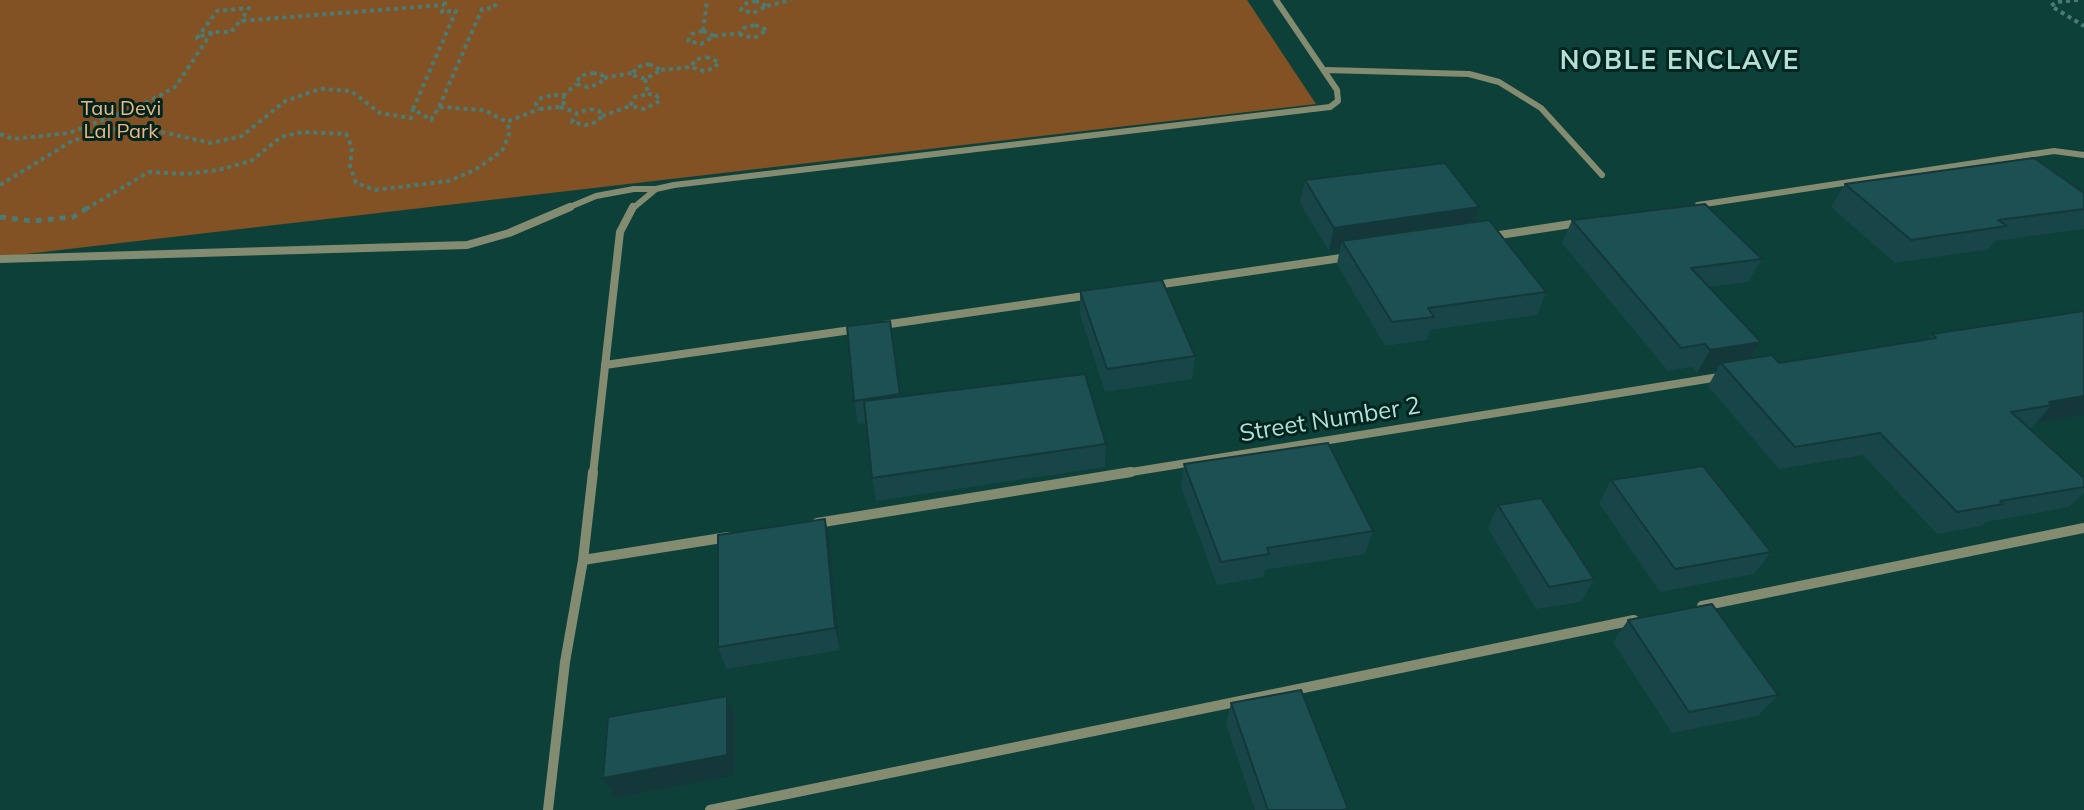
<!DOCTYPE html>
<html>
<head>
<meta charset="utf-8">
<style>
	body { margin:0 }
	canvas { display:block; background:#0d4038 }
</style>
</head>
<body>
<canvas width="2084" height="810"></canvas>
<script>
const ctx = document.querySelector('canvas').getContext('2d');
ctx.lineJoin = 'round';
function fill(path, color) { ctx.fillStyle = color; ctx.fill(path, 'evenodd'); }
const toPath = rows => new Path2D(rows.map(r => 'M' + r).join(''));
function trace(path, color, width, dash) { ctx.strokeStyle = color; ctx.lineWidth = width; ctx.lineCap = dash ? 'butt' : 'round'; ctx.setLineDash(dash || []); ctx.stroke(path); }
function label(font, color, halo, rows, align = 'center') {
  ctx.font = font + ' Mulish,sans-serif'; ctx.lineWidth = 6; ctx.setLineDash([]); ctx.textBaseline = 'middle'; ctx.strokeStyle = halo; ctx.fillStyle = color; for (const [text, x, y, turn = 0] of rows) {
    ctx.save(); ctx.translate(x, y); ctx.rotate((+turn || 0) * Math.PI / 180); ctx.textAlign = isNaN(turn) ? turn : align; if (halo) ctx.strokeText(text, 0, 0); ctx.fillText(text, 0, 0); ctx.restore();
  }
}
const green = toPath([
	[0,0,1247,0,1316,104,0,257]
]);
const pathFar1 = toPath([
	[2078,0,2056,2,2051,6,2084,26],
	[755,1,767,6,753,13,741,10,744,4,755,1],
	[767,6,791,0],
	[755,25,767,30,754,38,741,35,744,28,755,25],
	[703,31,714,36,701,44,688,41,692,34,703,31],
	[703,31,707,0],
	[212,32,197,38,217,11,249,8,241,21],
	[714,36,740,33],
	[706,57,719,62,714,68,704,71,691,67,695,60,706,57],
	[649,64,661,70,645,79,632,75,637,67,649,64],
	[661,70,691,67],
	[593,73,601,74,604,78,599,84,588,87,576,84,580,76,593,73],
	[604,78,632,73],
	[645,79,648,94],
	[648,94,656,95,660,101,644,109,630,106,635,97,648,94],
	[554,95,563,96,566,101,560,107,539,109,536,104,541,98,554,95],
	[563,96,576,84],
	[439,107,482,9,494,8,497,0],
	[560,107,577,113],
	[413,109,456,11,442,12,446,0],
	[590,109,599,111,602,116,597,122,586,125,572,122,577,113,590,109],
	[602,116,630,106],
	[0,134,13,139,69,133,144,104,175,87,212,32,231,32,240,21,444,5],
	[0,185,72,141,105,130,144,128,211,143,242,136,285,101,320,89,351,91,380,113,411,118,413,109,431,120,439,107,484,110,507,122,539,109],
	[86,209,149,172,187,174,218,170,251,161,281,137,302,132,346,134,352,148,350,166,356,183,375,190,449,181,475,170,502,151,510,132,507,122]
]);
const path = toPath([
	[0,217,33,221,73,217,89,207]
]);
const minorFar2 = toPath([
	[1327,70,1469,74,1499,82,1541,108,1602,175],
	[1698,205,2054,151,2084,155],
	[565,209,596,196,634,189,655,189],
	[632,209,656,189,674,185,1330,107,1338,101,1337,90,1276,0]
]);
const minorFar1 = toPath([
	[1493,236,1578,223],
	[0,259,467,245,509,233,570,207],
	[1156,285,1348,257],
	[883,325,1091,295],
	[605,365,858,329],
	[593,474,620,232,633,207],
	[1119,474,1719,377]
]);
const minor = toPath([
	[817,523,1131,472],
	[583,560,728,537],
	[1702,606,2084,528],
	[548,810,565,662,583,560,593,472],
	[710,810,1634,620]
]);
const wall = toPath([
	[1305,180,1479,207,1474,222,1546,292,1537,315,1430,330,1427,340,1385,346,1337,264,1340,249,1329,251,1300,203],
	[1845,184,2084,193,2084,229,1995,241,1989,249,1895,263,1831,207],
	[1572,220,1762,259,1748,282,1709,287,1761,342,1750,359,1779,363,1928,339,1932,334,2084,311,2084,415,2036,423,2032,427,2029,428,2084,478,2084,493,2069,507,1986,522,1982,526,1937,534,1863,455,1779,469,1708,386,1717,370,1697,373,1692,367,1668,371,1562,243],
	[1080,291,1195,356,1192,379,1105,392,1080,314],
	[890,321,900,397,1106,444,1105,467,876,501,872,478,866,423,858,424,854,401],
	[1184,464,1373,531,1365,554,1265,570,1264,577,1217,585,1181,487],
	[1611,480,1771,552,1754,574,1660,592,1599,503],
	[1498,505,1594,579,1581,602,1536,609,1488,528],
	[830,541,840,650,726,669,718,647],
	[1628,620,1778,695,1758,716,1672,733,1613,642],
	[1231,703,1348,810,1255,810,1226,724]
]);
const shadedWall = toPath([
	[1479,207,1472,230,1342,241,1340,249,1329,251,1334,228],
	[1761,342,1746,365,1721,363,1717,370,1697,373,1710,350],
	[2084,396,2084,415,2036,423,2052,405,2049,402],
	[825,519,830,541,840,650,835,628],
	[727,696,735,717,735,775,615,798,603,778]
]);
const building = toPath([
	[2034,158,2084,193,2084,209,1998,220,2007,226,1911,240,1845,184,2034,158],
	[1445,163,1479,207,1334,228,1305,180,1445,163],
	[1705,204,1762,259,1691,268,1761,342,1710,350,1705,344,1681,348,1572,220,1705,204],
	[1489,220,1546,292,1428,308,1434,317,1392,322,1342,241,1489,220],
	[1162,280,1195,356,1107,369,1080,291,1162,280],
	[2084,311,2084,396,2049,402,2052,405,2011,412,2084,478,2084,487,2000,501,2003,504,1957,512,1880,433,1795,447,1721,363,1772,355,1779,363,1936,338,1932,334,2084,311],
	[890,321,900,394,854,401,847,326,890,321],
	[1085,374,1106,444,872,478,864,401,1085,374],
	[1328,443,1373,531,1267,548,1269,554,1221,562,1184,464,1328,443],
	[1703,466,1771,552,1675,569,1611,480,1703,466],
	[1541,498,1594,579,1549,587,1498,505,1541,498],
	[825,519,835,628,718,647,718,535,825,519],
	[1712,604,1778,695,1689,712,1628,620,1712,604],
	[1301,690,1348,809,1342,810,1268,810,1231,703,1301,690],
	[727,696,727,755,603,778,608,717,727,696]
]);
const farParknames = [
	["Tau Devi",121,109],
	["Lal Park",121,132]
];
const streetNames = [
	["Street Number 2",1330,420,-9]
];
const farDistrictnames = [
	["NOBLE ENCLAVE",1680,61]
];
fill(green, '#825124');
trace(pathFar1, '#4b7b72', 4, [4, 4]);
trace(path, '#4b7b72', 5, [6, 6]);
trace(minorFar2, '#838b70', 6);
trace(minorFar1, '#838b70', 8);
trace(minor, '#838b70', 10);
fill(wall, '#184547');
fill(shadedWall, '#14383a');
fill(building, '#1c5053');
trace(building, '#14383a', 2);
label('20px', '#f3b581', '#00251f', farParknames);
label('24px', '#b5dfd6', '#00251f', streetNames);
ctx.letterSpacing = '2px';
label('bold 26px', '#b5dfd6', '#00251f', farDistrictnames);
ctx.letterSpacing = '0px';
</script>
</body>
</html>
